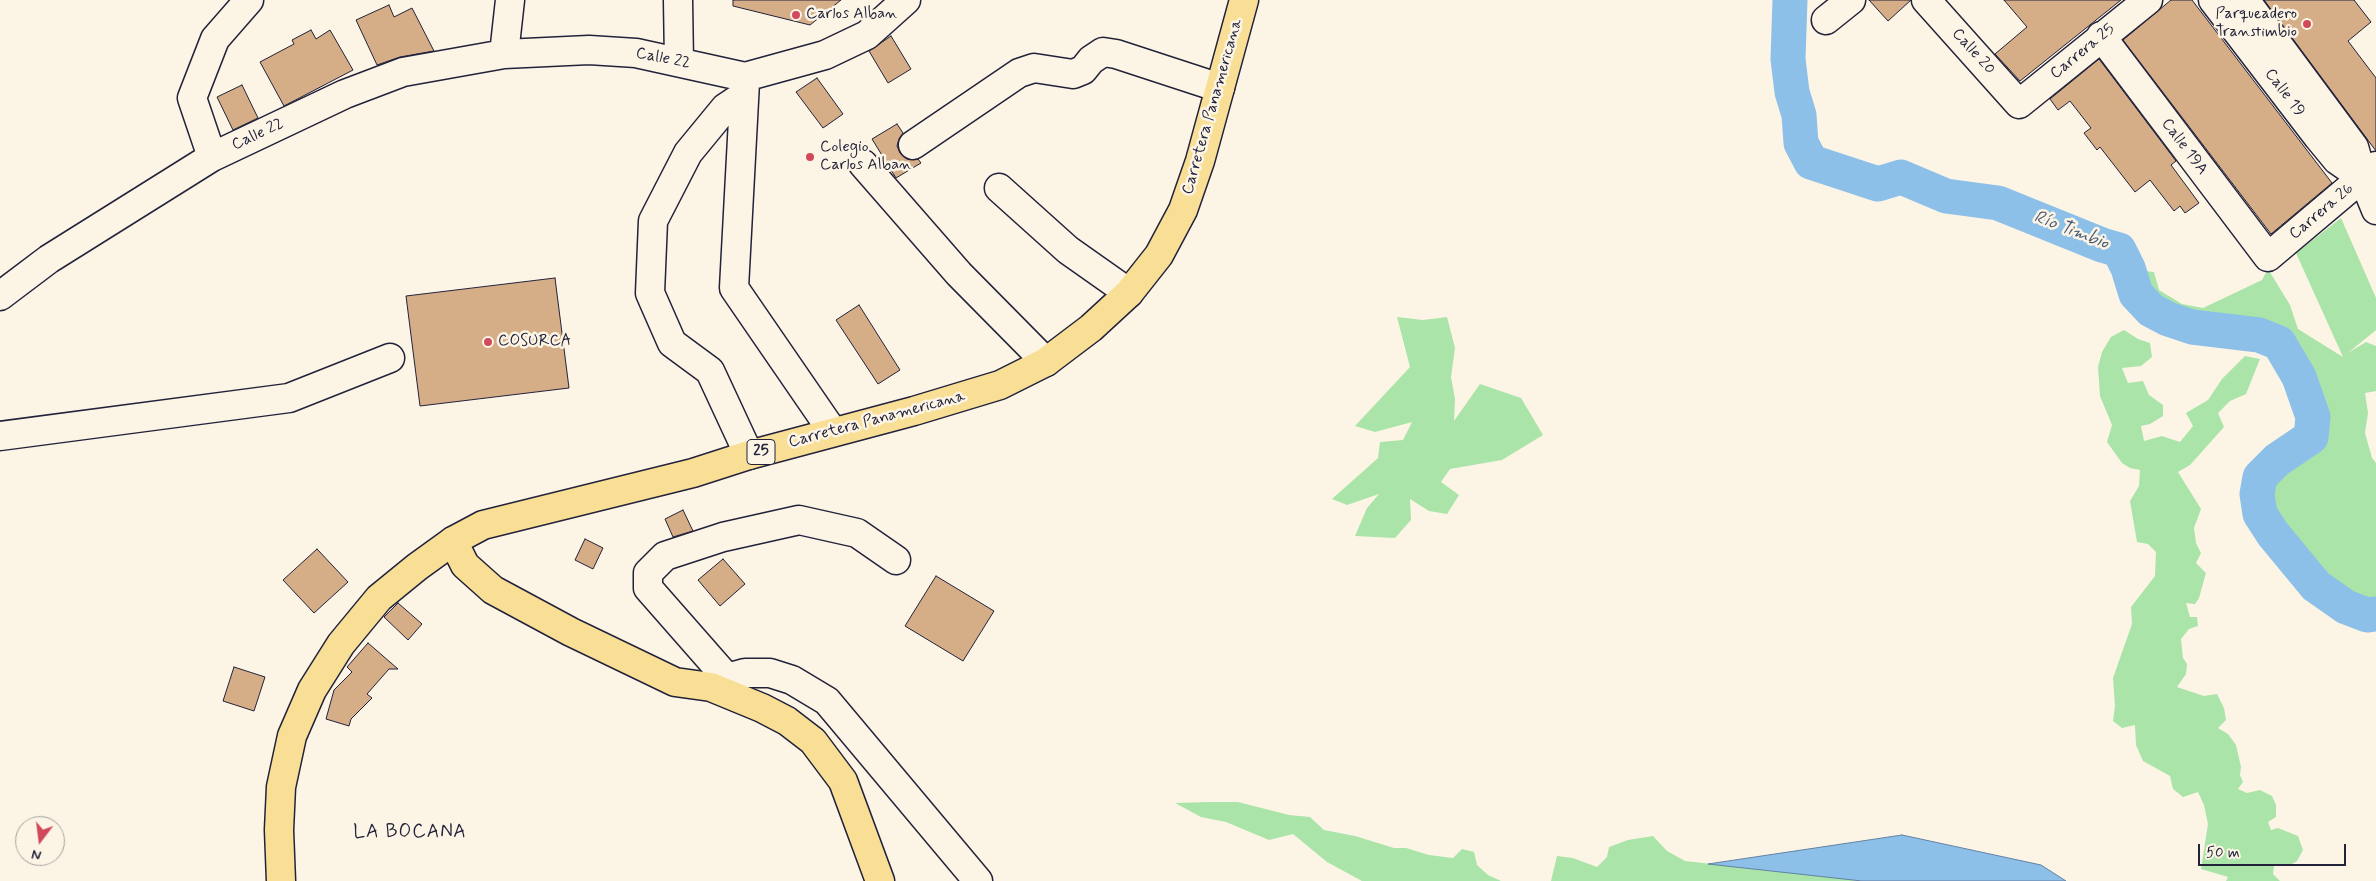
<!DOCTYPE html>
<html>
<head>
<meta charset="utf-8">
<style>
	body { margin:0 }
	#map { position:relative; width:2376px; height:881px; overflow:hidden; background:#fcf5e5; font-family:Mynerve,sans-serif }
	canvas { display:block }
	.north { position:absolute; left:15px; top:816px; width:50px; height:50px; box-sizing:border-box; background:#fcf5e5; border:1px solid #a5a1a1; border-radius:50%; rotate:195deg; font-size:14px; font-weight:700; line-height:20px; text-align:center; color:#22223b }
	.north::after { content:''; display:block; margin:auto; width:18px; height:22px; background:#d1495b; clip-path:polygon(50% 0,100% 100%,50% 72%,0 100%) }
	.scale { position:absolute; left:2198px; top:844px; width:148px; height:22px; box-sizing:border-box; border:2px solid #22223b; border-top:0; padding-left:6px; font-size:15px; line-height:18px; white-space:nowrap; color:#22223b; -webkit-text-stroke:4px #fcf5e5; paint-order:stroke }
</style>
</head>
<body>
<div id="map">
<canvas width="2376" height="881"></canvas>
<div class="north">N</div>
<div class="scale">50 m</div>
</div>
<script>
const ctx = document.querySelector('canvas').getContext('2d');
ctx.lineJoin = 'round';
function fill(path, color) { ctx.fillStyle = color; ctx.fill(path, 'evenodd'); }
const toPath = rows => new Path2D(rows.map(r => 'M' + r).join(''));
function trace(path, color, width, dash) { ctx.strokeStyle = color; ctx.lineWidth = width; ctx.lineCap = dash ? 'butt' : 'round'; ctx.setLineDash(dash || []); ctx.stroke(path); }
function label(font, color, halo, rows, align = 'center') {
  ctx.font = font + ' Mynerve,sans-serif'; ctx.lineWidth = 5; ctx.setLineDash([]); ctx.textBaseline = 'middle'; ctx.strokeStyle = halo; ctx.fillStyle = color; for (const [text, x, y, turn = 0] of rows) {
    ctx.save(); ctx.translate(x, y); ctx.rotate((+turn || 0) * Math.PI / 180); ctx.textAlign = isNaN(turn) ? turn : align; if (halo) ctx.strokeText(text, 0, 0); ctx.fillText(text, 0, 0); ctx.restore();
  }
}
const green = toPath([
	[2341,218,2376,298,2376,330,2348,353,2366,342,2376,346,2376,391,2365,393,2368,413,2365,433,2372,458,2376,463,2376,609,2368,610,2342,600,2319,582,2265,514,2261,488,2284,461,2305,452,2318,440,2320,423,2305,365,2274,330,2238,322,2191,322,2169,316,2151,304,2138,285,2136,270,2154,272,2159,290,2182,304,2203,308,2262,280,2268,269,2290,305,2298,329,2343,357,2296,253],
	[1397,317,1423,320,1447,317,1455,348,1451,377,1455,399,1454,421,1480,384,1521,398,1543,435,1502,460,1450,469,1441,482,1459,495,1447,514,1429,511,1410,499,1411,520,1395,538,1355,536,1367,508,1379,494,1347,505,1332,499,1378,458,1380,442,1403,440,1412,422,1375,432,1355,426,1410,367],
	[2124,330,2138,339,2150,343,2152,357,2141,366,2122,368,2128,383,2143,381,2149,395,2163,405,2163,416,2150,424,2141,426,2144,441,2162,436,2180,442,2193,426,2186,413,2208,400,2222,379,2245,356,2260,359,2246,394,2230,401,2218,413,2224,427,2190,465,2178,472,2201,509,2194,528,2196,543,2201,553,2196,563,2206,573,2199,598,2195,604,2186,603,2190,617,2197,617,2198,626,2189,629,2181,639,2183,658,2187,664,2186,674,2177,687,2204,696,2217,694,2224,708,2226,720,2218,728,2228,734,2236,745,2241,767,2240,775,2243,782,2238,789,2247,793,2260,790,2272,796,2276,805,2276,817,2268,822,2271,830,2278,828,2298,836,2303,850,2297,861,2289,866,2274,866,2273,874,2280,881,2226,881,2228,877,2201,869,2208,824,2204,805,2198,792,2183,797,2173,789,2170,776,2143,761,2136,745,2135,725,2122,728,2113,721,2115,706,2113,678,2132,624,2131,607,2155,576,2156,552,2148,544,2137,542,2130,501,2139,486,2140,470,2130,468,2122,463,2107,442,2112,425,2100,396,2098,367,2102,352,2111,337],
	[1209,802,1238,802,1289,815,1310,817,1324,830,1355,836,1394,848,1406,848,1429,855,1453,858,1462,849,1474,852,1477,865,1488,875,1501,881,1362,881,1327,862,1293,834,1269,840,1226,822,1201,817,1175,803],
	[1653,836,1667,851,1685,861,1862,881,1551,881,1557,856,1573,858,1597,867,1607,857,1609,847,1628,840]
]);
const water = toPath([
	[1902,835,2041,865,2066,881,1862,881,1708,864,1902,835]
]);
const river = toPath([
	[1790,0,1788,59,1792,92,1799,115,1801,143,1811,162,1878,184,1901,177,1946,196,1998,203,2102,245,2119,250,2128,268,2136,294,2151,310,2168,319,2192,327,2259,335,2279,343,2299,377,2313,417,2311,437,2277,460,2260,477,2257,494,2260,514,2273,534,2316,586,2346,607,2367,615,2376,614]
]);
const building = toPath([
	[733,0,841,0,810,25,733,6,733,0],
	[1869,0,1911,0,1888,21,1869,0],
	[2004,0,2121,0,2020,81,1995,54,2027,27,2004,0],
	[2171,0,2192,0,2332,183,2271,234,2123,40,2171,0],
	[2264,0,2354,0,2371,22,2348,41,2376,78,2376,151,2264,0],
	[389,5,394,17,412,8,434,51,400,57,377,65,356,20,389,5],
	[311,30,316,39,330,30,353,70,284,106,260,62,294,44,292,40,311,30],
	[891,36,911,69,888,83,869,51,891,36],
	[2099,59,2176,161,2171,165,2199,203,2185,213,2180,206,2174,211,2150,180,2135,192,2100,147,2097,150,2084,133,2091,128,2070,101,2058,110,2050,99,2099,59],
	[817,78,843,114,823,128,796,92,817,78],
	[242,85,258,118,233,130,217,97,242,85],
	[897,124,903,133,899,139,897,146,900,153,907,159,918,159,921,163,896,178,872,139,897,124],
	[555,278,569,388,420,406,406,296,555,278],
	[859,305,900,370,878,384,836,320,859,305],
	[683,510,693,531,673,537,665,519,683,510],
	[585,539,603,548,593,569,575,560,585,539],
	[317,549,348,582,314,613,283,580,317,549],
	[723,559,745,584,720,606,698,580,723,559],
	[936,576,994,611,963,661,905,626,936,576],
	[398,603,422,624,408,640,384,617,398,603],
	[368,643,398,669,389,669,367,694,372,698,351,719,349,726,326,719,334,690,352,672,347,667,368,643],
	[234,667,265,677,254,711,223,701,234,667]
]);
const minor = toPath([
	[678,0,679,62],
	[1926,0,2019,104,2148,0],
	[2213,0,2318,137,2337,160,2363,178],
	[2245,0,2354,147,2363,178,2376,210],
	[1826,20,1851,0],
	[2101,36,2268,257,2376,166],
	[504,54,510,0],
	[745,82,734,288,833,432],
	[743,96,725,108,688,153,653,221,650,293,672,343,710,371,749,455],
	[913,145,1019,73,1034,68,1073,74,1083,70,1091,60,1103,52,1116,54,1220,88],
	[212,157,192,98,215,39,249,0],
	[863,164,959,274,1046,362],
	[999,188,1068,250,1129,293],
	[0,296,49,259,212,157,345,94,403,72,504,54,589,50,636,53,745,77,825,55,867,35,906,0],
	[0,436,289,398,390,358],
	[727,678,648,588,648,573,665,556,723,537,799,520,857,533,896,560],
	[712,686,727,678,745,673,770,673,792,680,827,701,978,881]
]);
const major = toPath([
	[453,541,465,565,493,590,571,632,675,682,711,687,762,708,787,721,813,741,843,781,880,881]
]);
const highway = toPath([
	[281,881,279,830,281,787,292,736,312,690,341,644,379,598,417,567,453,541,483,525,693,473,749,455,914,411,1000,385,1046,362,1091,328,1129,293,1159,255,1183,210,1200,161,1244,0]
]);
const markers = [
	[796,15,5,"#d1495b"],
	[2307,24,5,"#d1495b"],
	[810,157,5,"#d1495b"],
	[488,342,5,"#d1495b"]
];
const shields = [
	[761,452,28]
];
const shieldNames = [
	["25",761,452]
];
const poiNames = [
	["Carlos Alban",806,15],
	["Parqueadero",2297,15,"right"],
	["Transtimbio",2297,33,"right"],
	["Colegio",820,148],
	["Carlos Alban",820,166],
	["COSURCA",498,342]
];
const streetNames = [
	["Calle 20",1973,52,48],
	["Carrera 25",2083,52,-39],
	["Calle 22",663,59,11],
	["Calle 19",2284,93,53],
	["Carretera Panamericana",1213,107,-74],
	["Calle 22",258,135,-25],
	["Calle 19A",2184,147,53],
	["Carrera 26",2322,212,-40],
	["Carretera Panamericana",877,420,-15]
];
const waterNames = [
	["Río Timbio",2071,231,21]
];
const quarterNames = [
	["LA BOCANA",410,833]
];
fill(green, '#aae4a8');
fill(water, '#8dc0e9');
trace(water, '#6281a3', 1);
trace(river, '#8dc0e9', 35);
fill(building, '#d5ad87');
trace(building, '#22223b', 1);
trace(minor, '#22223b', 31);
trace(major, '#22223b', 31);
trace(highway, '#22223b', 31);
trace(minor, '#fcf5e5', 28);
trace(major, '#f9df96', 28);
trace(highway, '#f9df96', 28);
for (const [x, y, r, color] of markers) { const dot = new Path2D(); dot.arc(x, y, r, 0, 2 * Math.PI); ctx.fillStyle = color; ctx.fill(dot); trace(dot, '#fcf5e5', 2); }
for (const [x, y, w] of shields) { const box = new Path2D(); box.roundRect(x - w / 2, y - 12.5, w, 25, 4); ctx.fillStyle = '#fcf5e5'; ctx.fill(box); trace(box, '#22223b', 1); }
label('bold 15px', '#22223b', null, shieldNames);
label('16px', '#22223b', '#fcf5e5', poiNames, 'left');
label('16px', '#22223b', '#fcf5e5', streetNames);
label('italic 18px', '#475978', '#fcf5e5', waterNames);
ctx.letterSpacing = '1px';
label('19px', '#22223b', '#fcf5e5', quarterNames);
ctx.letterSpacing = '0px';
</script>
</body>
</html>
